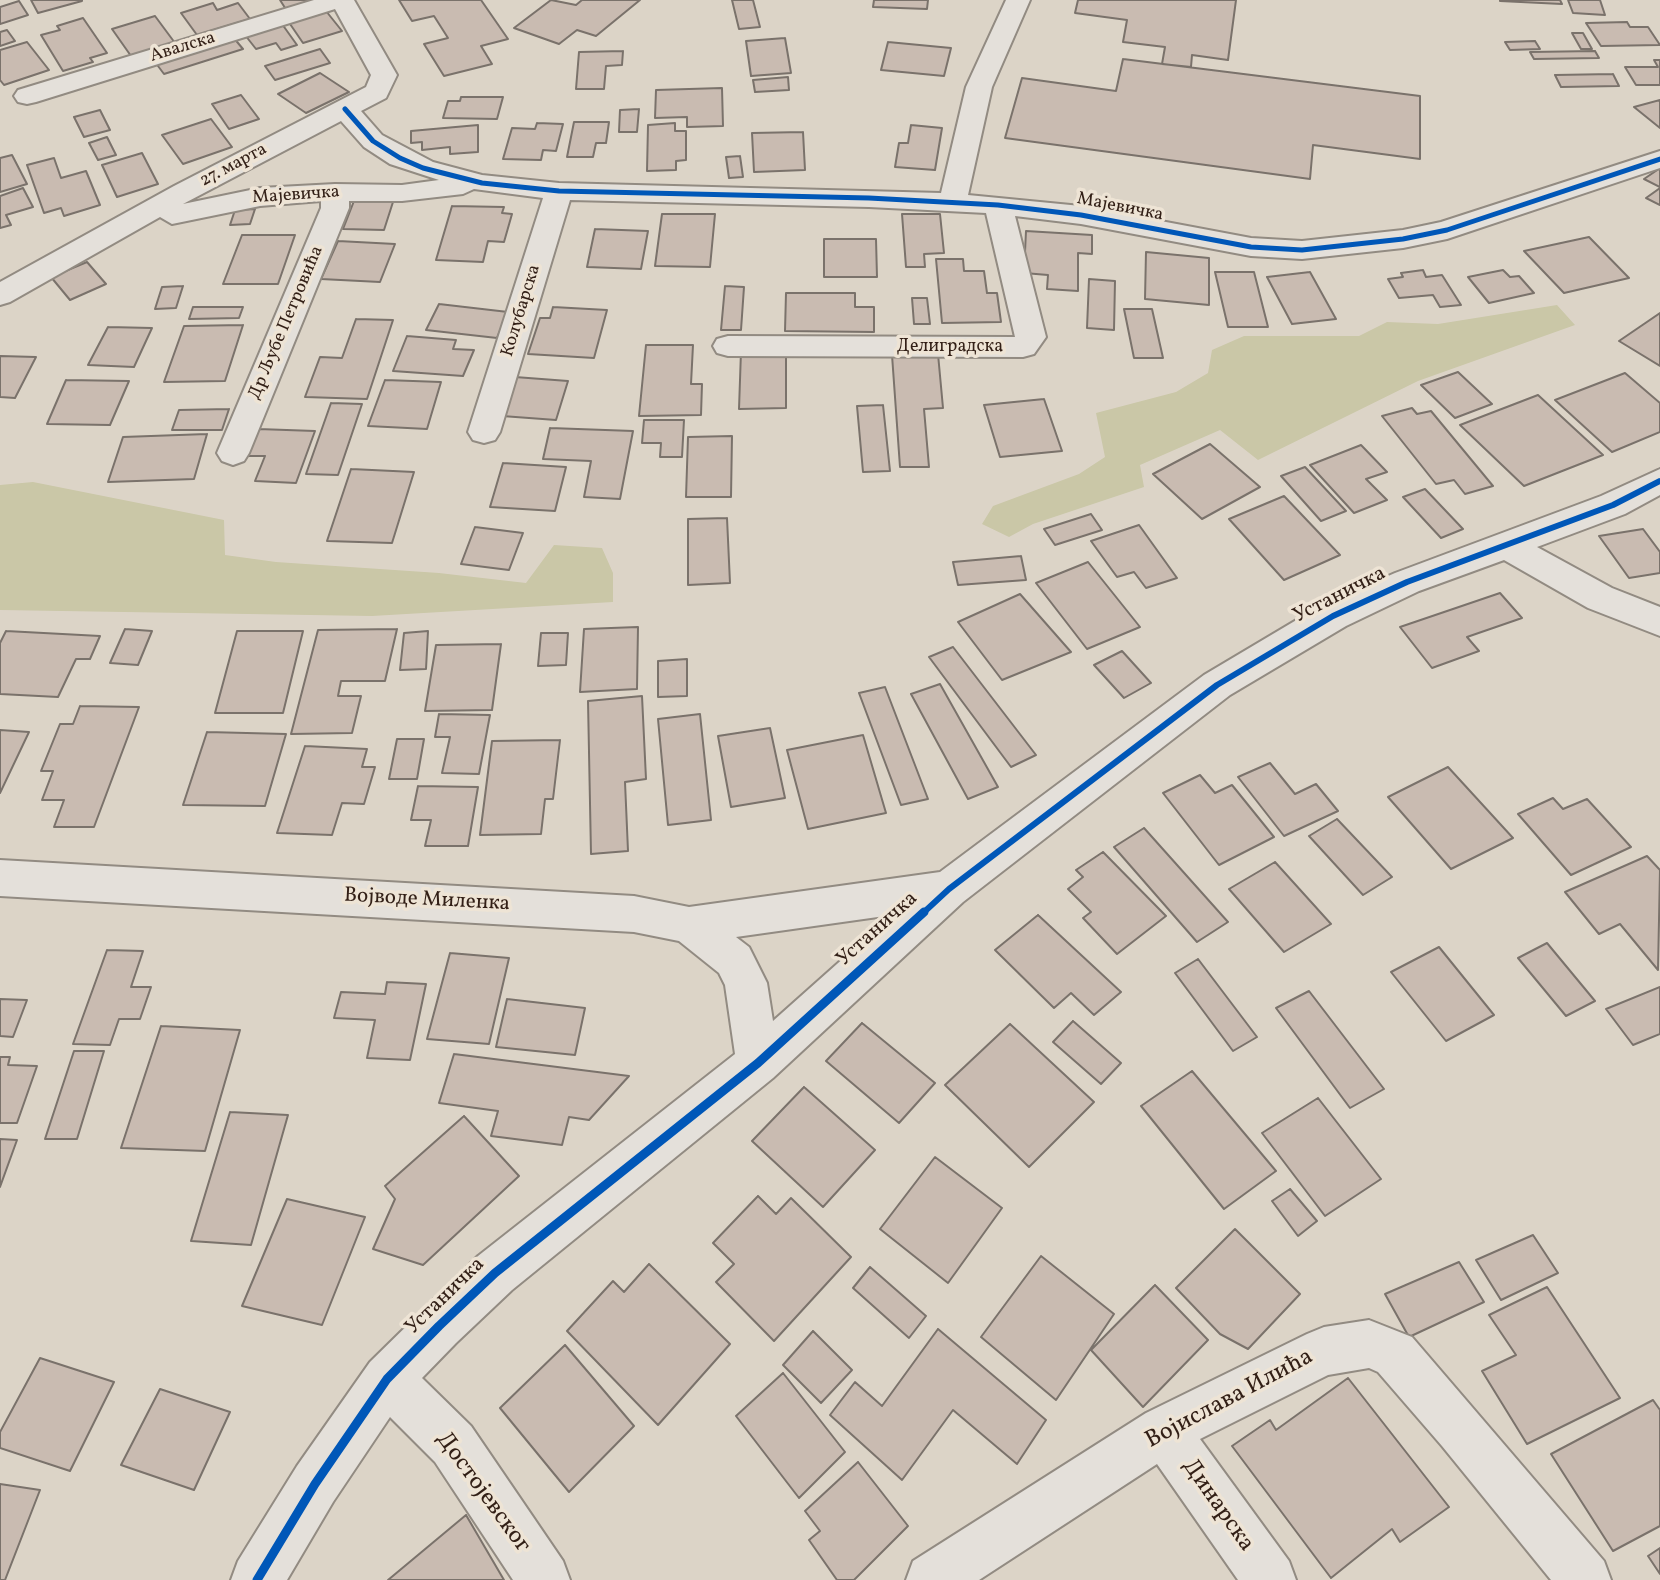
<!DOCTYPE html>
<html>
<head>
<meta charset="utf-8">
<style>
	body { margin:0 }
	canvas { display:block; background:#dcd4c7 }
</style>
</head>
<body>
<canvas width="1660" height="1580"></canvas>
<script>
const ctx = document.querySelector('canvas').getContext('2d');
ctx.lineJoin = 'round';
function fill(path, color) { ctx.fillStyle = color; ctx.fill(path, 'evenodd'); }
const toPath = rows => new Path2D(rows.map(r => 'M' + r).join(''));
function trace(path, color, width, dash) { ctx.strokeStyle = color; ctx.lineWidth = width; ctx.lineCap = dash ? 'butt' : 'round'; ctx.setLineDash(dash || []); ctx.stroke(path); }
function label(font, color, halo, rows, align = 'center') {
  ctx.font = font + ' Vollkorn,serif'; ctx.lineWidth = 7; ctx.setLineDash([]); ctx.textBaseline = 'middle'; ctx.strokeStyle = halo; ctx.fillStyle = color; for (const [text, x, y, turn = 0] of rows) {
    ctx.save(); ctx.translate(x, y); ctx.rotate((+turn || 0) * Math.PI / 180); ctx.textAlign = isNaN(turn) ? turn : align; if (halo) ctx.strokeText(text, 0, 0); ctx.fillText(text, 0, 0); ctx.restore();
  }
}
const green = toPath([
	[1557,305,1575,325,1418,381,1258,460,1220,430,1140,465,1144,487,1033,524,1009,537,982,524,993,506,1079,474,1105,457,1096,413,1176,392,1208,373,1212,350,1244,336,1359,336,1387,322,1438,324],
	[33,482,224,520,225,555,276,562,439,573,526,583,554,545,602,548,613,573,613,602,372,616,0,610,0,485]
]);
const building = toPath([
	[31,0,82,0,82,1,38,13,31,0],
	[280,0,319,0,287,11,280,0],
	[399,0,481,0,508,39,481,46,492,64,444,76,424,44,448,38,434,16,412,21,399,0],
	[551,0,576,5,582,0,640,0,596,36,577,30,559,44,514,28,551,0],
	[732,0,753,0,760,27,739,29,732,0],
	[874,0,928,0,927,9,873,7,874,0],
	[1078,0,1236,0,1228,60,1192,55,1191,67,1162,64,1165,47,1123,42,1127,20,1075,13,1078,0],
	[1500,0,1560,0,1562,4,1500,1,1500,0],
	[1568,0,1600,0,1605,15,1573,13,1568,0],
	[19,1,28,15,0,24,0,7,19,1],
	[213,3,217,10,238,3,250,19,197,35,181,13,213,3],
	[326,11,342,31,303,43,288,21,326,11],
	[155,16,175,43,131,56,112,29,155,16],
	[83,18,107,53,90,58,93,62,63,71,41,35,60,30,57,26,83,18],
	[1627,22,1630,27,1648,27,1660,45,1601,46,1586,23,1627,22],
	[282,24,297,45,281,50,276,43,256,49,245,35,282,24],
	[7,30,15,41,0,46,0,32,7,30],
	[1572,33,1583,33,1592,49,1581,49,1572,33],
	[233,37,243,49,164,74,155,62,233,37],
	[785,38,791,73,751,76,746,41,785,38],
	[1535,41,1540,49,1510,50,1505,42,1535,41],
	[27,42,49,70,4,85,0,80,0,50,27,42],
	[888,42,951,48,944,76,881,70,888,42],
	[320,49,330,63,275,80,265,66,320,49],
	[623,51,622,65,606,66,604,89,576,89,579,52,623,51],
	[1595,51,1599,58,1534,59,1530,52,1595,51],
	[1123,59,1420,96,1420,159,1313,145,1310,179,1005,138,1022,78,1116,91,1123,59],
	[1654,60,1660,60,1660,85,1636,85,1625,67,1658,67,1654,60],
	[320,73,349,92,306,113,278,94,320,73],
	[1613,74,1619,86,1561,87,1555,75,1613,74],
	[788,77,789,90,755,92,753,80,788,77],
	[722,88,723,126,687,127,687,117,655,118,656,90,722,88],
	[241,95,259,119,229,129,212,104,241,95],
	[461,97,503,97,497,119,443,118,448,101,460,101,461,97],
	[1660,100,1660,128,1634,107,1660,100],
	[639,109,637,132,619,132,620,110,639,109],
	[100,110,110,130,84,137,74,117,100,110],
	[211,119,232,147,183,164,162,135,211,119],
	[574,122,609,122,606,143,596,143,593,157,567,157,574,122],
	[537,123,563,124,556,151,543,150,541,160,503,159,512,128,535,129,537,123],
	[675,123,675,131,686,131,686,160,676,161,676,170,647,171,648,125,675,123],
	[478,125,478,152,450,154,450,147,422,150,422,142,411,143,411,131,478,125],
	[911,125,942,128,935,170,895,167,899,143,908,143,911,125],
	[803,132,805,170,754,172,752,133,803,132],
	[107,137,116,155,98,160,89,143,107,137],
	[142,153,158,184,117,197,102,165,142,153],
	[12,155,27,184,0,192,0,158,12,155],
	[740,156,743,177,729,178,726,157,740,156],
	[54,158,61,178,86,171,100,205,64,216,61,208,44,213,27,165,54,158],
	[1660,168,1660,187,1644,179,1660,168],
	[23,188,33,207,6,215,11,225,0,228,0,196,23,188],
	[1660,188,1660,205,1646,198,1660,188],
	[354,201,393,202,384,230,343,229,354,201],
	[452,206,504,207,502,213,512,214,504,242,488,241,483,262,436,260,452,206],
	[255,209,250,224,230,225,235,210,255,209],
	[662,214,715,214,710,267,655,266,662,214],
	[902,214,940,214,944,253,924,254,925,267,906,267,902,214],
	[595,229,648,231,641,269,587,267,595,229],
	[1026,231,1092,235,1092,254,1078,253,1078,291,1047,289,1048,275,1024,273,1026,231],
	[242,235,295,235,278,284,223,284,242,235],
	[1589,237,1629,278,1564,293,1524,251,1589,237],
	[824,239,876,239,877,277,824,277,824,239],
	[338,241,395,244,380,282,321,279,338,241],
	[1146,252,1209,258,1209,305,1145,299,1146,252],
	[936,259,963,259,964,271,984,271,987,293,997,293,1001,322,942,323,936,259],
	[87,262,106,284,70,300,51,277,87,262],
	[1423,270,1426,277,1442,275,1461,305,1440,307,1433,295,1399,298,1388,279,1403,277,1401,273,1423,270],
	[1503,270,1510,277,1519,276,1534,293,1489,303,1468,277,1503,270],
	[1215,272,1254,272,1268,327,1228,327,1215,272],
	[1310,272,1336,319,1292,324,1267,277,1310,272],
	[1089,279,1115,281,1114,330,1087,328,1089,279],
	[183,286,176,308,155,309,162,287,183,286],
	[725,286,744,287,741,330,721,330,725,286],
	[786,293,855,293,855,307,874,307,874,332,785,331,786,293],
	[912,298,927,298,930,324,914,324,912,298],
	[439,304,508,312,497,338,426,330,439,304],
	[193,307,243,307,239,318,189,319,193,307],
	[553,307,607,310,594,358,528,354,540,318,550,318,553,307],
	[1124,309,1152,309,1163,358,1134,358,1124,309],
	[1660,313,1660,366,1619,341,1660,313],
	[356,319,393,320,367,399,305,397,320,357,342,358,356,319],
	[243,325,225,381,164,382,184,326,243,325],
	[108,327,152,328,134,367,88,365,108,327],
	[407,336,456,340,453,349,474,350,463,376,393,371,407,336],
	[646,345,693,345,691,384,702,384,701,415,639,416,646,345],
	[741,351,786,351,786,408,739,409,741,351],
	[938,354,943,408,924,409,929,467,900,467,892,355,938,354],
	[0,356,36,357,15,398,0,397,0,356],
	[1458,372,1492,404,1455,418,1421,385,1458,372],
	[1625,373,1660,403,1660,432,1612,452,1555,400,1625,373],
	[515,377,568,381,556,420,502,416,515,377],
	[66,380,129,381,110,425,47,424,66,380],
	[385,380,441,382,427,429,368,426,385,380],
	[1538,395,1603,455,1524,486,1460,425,1538,395],
	[1044,399,1062,451,1000,457,984,405,1044,399],
	[331,403,362,404,338,475,306,474,331,403],
	[883,405,890,471,863,472,857,406,883,405],
	[1412,408,1417,414,1431,411,1493,486,1465,494,1454,480,1436,484,1382,416,1412,408],
	[229,409,222,430,172,430,179,410,229,409],
	[644,420,684,420,682,457,660,457,661,443,642,443,644,420],
	[550,428,633,431,620,499,584,497,591,461,543,459,550,428],
	[258,429,315,431,296,483,255,481,265,456,247,456,258,429],
	[207,434,194,479,108,482,123,437,207,434],
	[732,436,731,497,686,497,688,437,732,436],
	[1210,444,1260,487,1202,519,1153,474,1210,444],
	[1361,445,1387,472,1366,479,1387,500,1354,513,1310,465,1361,445],
	[503,463,566,467,555,511,490,507,503,463],
	[1305,467,1346,511,1321,521,1281,476,1305,467],
	[351,469,414,472,392,543,327,541,351,469],
	[1425,489,1463,529,1441,538,1403,497,1425,489],
	[1284,496,1340,555,1284,580,1229,519,1284,496],
	[1091,514,1102,530,1055,545,1044,529,1091,514],
	[727,518,730,583,688,585,688,519,727,518],
	[1139,525,1177,578,1146,588,1134,572,1117,577,1091,541,1139,525],
	[475,527,523,533,509,570,461,564,475,527],
	[1643,529,1660,552,1660,573,1629,578,1599,536,1643,529],
	[1021,556,1026,580,958,585,953,562,1021,556],
	[1088,562,1140,627,1087,649,1036,583,1088,562],
	[1500,593,1522,618,1467,637,1479,651,1432,668,1400,627,1500,593],
	[1020,594,1071,652,1002,680,958,622,1020,594],
	[638,627,637,689,580,692,584,629,638,627],
	[125,629,152,631,138,665,110,663,125,629],
	[397,629,385,681,341,681,338,696,361,696,352,733,291,734,318,630,397,629],
	[6,631,100,636,90,659,76,659,58,697,0,694,0,643,6,631],
	[237,631,303,631,283,713,215,713,237,631],
	[428,631,426,669,400,670,404,633,428,631],
	[541,633,568,633,566,665,538,666,541,633],
	[501,644,492,710,425,711,436,645,501,644],
	[953,647,1036,755,1011,767,929,657,953,647],
	[1122,651,1151,683,1124,698,1094,665,1122,651],
	[687,659,687,696,658,697,658,661,687,659],
	[940,684,998,787,968,799,911,694,940,684],
	[885,687,928,799,901,805,859,693,885,687],
	[642,696,646,779,625,782,628,851,591,854,588,701,642,696],
	[80,706,139,707,94,827,54,827,64,800,42,800,53,771,41,771,60,724,73,724,80,706],
	[439,714,490,715,479,774,442,773,450,737,435,737,439,714],
	[700,714,711,820,668,825,658,719,700,714],
	[770,728,785,798,731,807,718,736,770,728],
	[0,730,29,732,0,793,0,730],
	[207,732,286,734,265,806,183,805,207,732],
	[863,735,886,813,808,829,787,750,863,735],
	[397,739,424,739,417,779,389,779,397,739],
	[560,740,553,799,545,799,541,834,480,835,492,741,560,740],
	[305,746,367,749,362,767,375,767,364,804,342,803,332,835,277,833,305,746],
	[1270,763,1295,794,1316,784,1338,811,1284,836,1238,777,1270,763],
	[1448,767,1513,838,1451,869,1388,797,1448,767],
	[1200,775,1215,793,1232,785,1274,837,1219,865,1163,793,1200,775],
	[418,786,478,787,468,846,425,846,431,820,411,820,418,786],
	[1553,798,1563,809,1587,799,1631,847,1571,875,1518,814,1553,798],
	[1337,819,1392,877,1363,895,1309,836,1337,819],
	[1144,828,1228,922,1197,942,1114,847,1144,828],
	[1103,852,1166,916,1117,954,1083,918,1091,912,1068,889,1083,877,1076,870,1103,852],
	[1647,856,1660,870,1658,970,1620,924,1599,934,1565,892,1647,856],
	[1275,862,1331,924,1284,952,1229,889,1275,862],
	[1038,915,1121,992,1094,1015,1071,993,1054,1008,995,950,1038,915],
	[1547,943,1595,1001,1566,1016,1518,958,1547,943],
	[1439,947,1494,1015,1446,1041,1391,972,1439,947],
	[107,950,143,951,131,987,151,987,140,1019,119,1019,110,1045,73,1044,107,950],
	[450,953,509,958,489,1044,427,1039,450,953],
	[1198,959,1257,1037,1233,1051,1175,973,1198,959],
	[387,982,426,984,410,1060,367,1058,375,1020,334,1018,341,992,385,994,387,982],
	[1660,987,1660,1034,1633,1045,1606,1009,1660,987],
	[1309,991,1384,1089,1350,1108,1276,1008,1309,991],
	[0,999,27,1000,13,1037,0,1036,0,999],
	[507,999,585,1008,575,1055,496,1047,507,999],
	[1073,1021,1121,1063,1101,1084,1053,1042,1073,1021],
	[862,1023,935,1083,899,1123,826,1061,862,1023],
	[1010,1024,1094,1102,1029,1167,945,1085,1010,1024],
	[161,1026,240,1030,205,1151,121,1148,161,1026],
	[74,1051,104,1051,77,1139,45,1139,74,1051],
	[454,1054,629,1076,589,1120,569,1117,562,1145,491,1136,498,1111,439,1103,454,1054],
	[0,1057,10,1057,8,1065,37,1066,17,1123,0,1123,0,1057],
	[1192,1071,1276,1171,1224,1209,1141,1106,1192,1071],
	[804,1087,875,1150,823,1207,752,1141,804,1087],
	[1318,1098,1381,1179,1325,1216,1262,1133,1318,1098],
	[230,1112,288,1115,251,1245,191,1241,230,1112],
	[464,1116,519,1176,423,1265,373,1249,395,1199,385,1186,464,1116],
	[0,1139,17,1140,0,1187,0,1139],
	[935,1157,1002,1208,948,1283,880,1229,935,1157],
	[1290,1189,1317,1221,1298,1236,1272,1201,1290,1189],
	[758,1196,776,1214,791,1198,851,1257,774,1341,716,1282,734,1264,713,1243,758,1196],
	[287,1199,365,1217,322,1325,242,1306,287,1199],
	[1235,1229,1300,1294,1248,1349,1220,1334,1176,1288,1235,1229],
	[1533,1235,1558,1273,1501,1300,1476,1260,1533,1235],
	[1041,1256,1114,1314,1056,1400,981,1337,1041,1256],
	[1459,1262,1484,1302,1409,1337,1385,1294,1459,1262],
	[649,1264,730,1344,658,1425,567,1331,613,1281,624,1292,649,1264],
	[870,1267,926,1316,909,1338,853,1288,870,1267],
	[1155,1285,1208,1340,1143,1407,1091,1350,1155,1285],
	[1547,1287,1620,1398,1527,1444,1482,1371,1516,1355,1489,1315,1547,1287],
	[938,1329,1046,1420,1017,1464,953,1410,902,1480,830,1415,855,1382,882,1406,938,1329],
	[813,1331,852,1370,821,1403,783,1365,813,1331],
	[565,1345,634,1426,569,1492,500,1408,565,1345],
	[40,1358,114,1382,70,1471,0,1448,0,1432,40,1358],
	[783,1373,845,1452,799,1498,736,1416,783,1373],
	[1348,1378,1449,1507,1400,1542,1392,1529,1331,1578,1232,1446,1270,1420,1276,1430,1348,1378],
	[160,1389,230,1412,194,1490,121,1465,160,1389],
	[1653,1400,1660,1410,1660,1526,1613,1551,1551,1454,1653,1400],
	[858,1462,908,1526,854,1580,837,1580,809,1540,820,1531,805,1511,858,1462],
	[0,1484,40,1490,5,1580,0,1580,0,1484],
	[466,1515,504,1580,388,1580,466,1515],
	[1660,1548,1660,1574,1648,1556,1660,1548]
]);
const minor = toPath([
	[314,0,354,0,397,75,386,98,361,111,382,135,433,162,482,175,559,183,941,193,966,87,1006,0,1030,0,992,87,968,195,1081,206,1251,238,1302,241,1403,230,1441,222,1660,151,1660,168,1447,239,1403,248,1302,259,1251,256,1081,224,1015,216,1046,337,1034,354,1023,357,728,356,717,353,713,346,717,339,728,336,1015,337,986,213,869,207,570,200,500,432,495,440,484,443,473,440,468,432,543,198,474,189,463,194,402,201,349,201,349,208,249,453,244,461,233,465,222,461,217,453,321,208,321,201,260,206,172,224,160,217,10,302,0,305,0,282,174,186,366,87,371,75,335,9,36,102,27,104,18,102,14,96,18,90,314,0],
	[341,121,364,147,390,164,439,180,402,185,335,184,260,188,183,204,341,121],
	[1660,469,1660,495,1625,514,1537,547,1612,588,1660,607,1660,636,1588,608,1504,560,1419,591,1346,626,1230,695,963,902,773,1078,512,1290,456,1343,422,1378,471,1426,563,1561,570,1580,513,1580,435,1462,390,1417,333,1502,287,1580,231,1580,238,1561,297,1466,370,1362,478,1256,735,1054,725,985,719,973,679,941,634,932,0,896,0,860,634,896,689,907,940,872,1204,675,1320,606,1395,573,1601,496,1660,469],
	[892,915,773,1021,767,983,749,947,736,937,892,915],
	[1369,1320,1412,1337,1604,1561,1611,1580,1551,1580,1442,1446,1378,1372,1369,1368,1328,1375,1200,1439,1289,1561,1296,1580,1238,1580,1157,1464,979,1580,906,1580,913,1561,1146,1413,1307,1334,1324,1327,1369,1320]
]);
const cyclewayFar2 = toPath([
	[345,109,373,141,400,158,423,168,482,183,559,191,869,198,998,205,1081,215,1251,247,1302,250,1403,239,1447,230,1660,159]
]);
const cyclewayFar1 = toPath([
	[922,914,949,889,1217,685,1333,616,1407,582,1613,505,1660,481]
]);
const cycleway = toPath([
	[257,1580,315,1484,387,1379,439,1326,495,1273,758,1063,924,912]
]);
const farStreetnames = [
	["Авалска",183,48,-17],
	["27. марта",234,166,-28],
	["Мајевичка",296,196,-4],
	["Мајевичка",1120,208,11],
	["Колубарска",522,311,-73],
	["Др Љубе Петровића",287,323,-67],
	["Делиградска",950,348]
];
const streetNames = [
	["Устаничка",1340,596,-27],
	["Војводе Миленка",427,901,3],
	["Устаничка",878,930,-42],
	["Устаничка",446,1297,-44]
];
const nearStreetnames = [
	["Војислава Илића",1230,1400,-28],
	["Достојевског",482,1493,54],
	["Динарска",1217,1506,55]
];
fill(green, '#cac7a7');
fill(building, '#c9bbb1');
trace(building, '#7a726b', 2);
trace(minor, '#928b82', 4);
fill(minor, '#e4e0da');
trace(cyclewayFar2, '#0057b8', 5);
trace(cyclewayFar1, '#0057b8', 6);
trace(cycleway, '#0057b8', 9);
label('18px', '#321f16', '#eee4d5', farStreetnames);
label('21px', '#321f16', '#eee4d5', streetNames);
label('24px', '#321f16', '#eee4d5', nearStreetnames);
</script>
</body>
</html>
